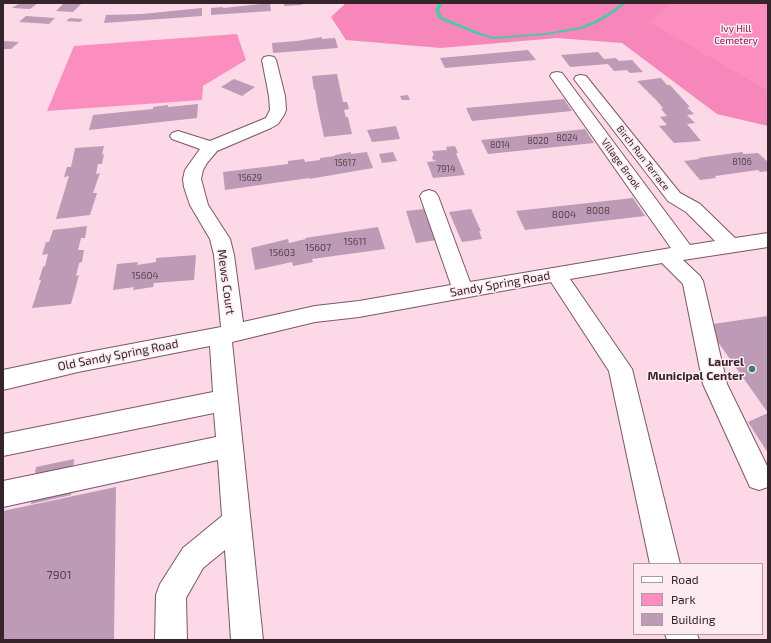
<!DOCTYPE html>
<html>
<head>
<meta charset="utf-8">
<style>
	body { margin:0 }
	#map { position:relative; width:771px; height:643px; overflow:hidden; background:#fdd8e6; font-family:"Exo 2",sans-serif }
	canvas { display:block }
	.frame { position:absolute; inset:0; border:4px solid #36242b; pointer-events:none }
	.legend { position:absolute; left:633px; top:563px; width:130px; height:72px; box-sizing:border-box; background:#feebf2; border:1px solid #ae9ba2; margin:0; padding:5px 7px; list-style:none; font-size:12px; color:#36242b }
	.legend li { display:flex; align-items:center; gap:8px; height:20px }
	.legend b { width:20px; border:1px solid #ae9ba2 }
</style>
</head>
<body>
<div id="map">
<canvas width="771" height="643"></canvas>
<div class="frame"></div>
<ul class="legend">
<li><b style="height:5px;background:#fff"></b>Road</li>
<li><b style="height:11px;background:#fb8dbf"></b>Park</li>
<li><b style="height:11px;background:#bd9ab6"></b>Building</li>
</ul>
</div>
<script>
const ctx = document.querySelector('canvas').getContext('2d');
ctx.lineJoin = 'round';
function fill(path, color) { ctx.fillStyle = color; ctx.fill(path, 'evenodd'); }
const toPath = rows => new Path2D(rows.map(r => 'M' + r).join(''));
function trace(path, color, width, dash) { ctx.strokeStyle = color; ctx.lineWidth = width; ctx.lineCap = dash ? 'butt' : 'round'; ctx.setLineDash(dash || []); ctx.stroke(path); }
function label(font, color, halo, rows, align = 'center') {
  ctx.font = font + ' "Exo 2",sans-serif'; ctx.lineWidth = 3; ctx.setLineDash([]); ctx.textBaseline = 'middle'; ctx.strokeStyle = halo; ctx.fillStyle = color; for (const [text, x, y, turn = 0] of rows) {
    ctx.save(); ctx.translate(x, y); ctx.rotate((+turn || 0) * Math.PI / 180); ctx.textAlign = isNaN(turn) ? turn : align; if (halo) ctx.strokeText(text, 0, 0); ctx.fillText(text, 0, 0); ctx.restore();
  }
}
const green = toPath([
	[672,3,768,3,768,90,649,22],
	[237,34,246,60,203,86,202,100,47,111,74,46]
]);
const forest = toPath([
	[346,3,672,3,650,22,768,90,768,126,717,114,622,43,557,38,441,48,346,40,331,17]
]);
const stream = toPath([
	[439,3,443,3,439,10,442,17,478,32,493,37,546,33,580,27,595,21,613,10,622,3,626,3,615,12,597,23,582,29,546,35,493,39,476,34,439,19,435,10,439,3]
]);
const building = toPath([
	[20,3,38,3,30,9,12,8],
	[64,3,81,4,73,12,56,11],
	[270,3,271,11,211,15,211,8,223,7,223,8],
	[284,3,302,3,302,5,284,6],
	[202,8,202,16,104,23,106,15,142,14],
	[26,16,55,18,49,24,19,22],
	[70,18,83,19,80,22,66,21],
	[322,37,322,39,335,38,338,48,273,53,272,43,297,41],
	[3,41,19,42,11,49,3,49],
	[528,50,536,60,445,68,440,58],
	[598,52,604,59,616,58,619,61,632,60,643,72,630,73,627,70,614,71,608,64,570,67,561,55],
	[337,74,343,102,347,102,349,109,344,110,346,117,348,117,352,134,324,137,317,104,315,90,314,90,312,76],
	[661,78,667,85,670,85,690,107,687,107,694,114,687,115,695,123,687,124,701,141,674,143,659,126,667,125,660,117,667,116,661,109,663,108,657,101,637,81],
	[234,79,255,87,242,96,221,87],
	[408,95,410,100,402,100,400,96],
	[564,99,572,111,472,121,466,108],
	[198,104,197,118,89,130,93,115,153,109,153,107,168,105,168,107],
	[396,126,400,139,372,142,367,130],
	[585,129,594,143,488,154,481,140],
	[104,146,102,155,104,154,102,164,98,164,96,174,100,173,93,193,97,193,90,215,56,219,69,176,64,177,67,167,71,167,75,148],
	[455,146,458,153,456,153,465,175,433,178,427,162,437,161,433,160,432,157,434,155,432,151,447,150,446,147],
	[351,152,351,154,367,152,373,168,309,179,309,178,225,190,223,172,288,164,288,161,304,159,305,162,320,160,320,158,335,156,335,155],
	[393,152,397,161,382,163,379,154],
	[742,152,744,154,758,153,768,162,768,171,760,172,758,170,715,176,716,178,700,180,684,161,700,159,698,158],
	[633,198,645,216,525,230,516,211],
	[424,209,427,219,431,218,437,240,416,243,406,211],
	[471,209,481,231,479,231,482,239,462,242,449,212],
	[87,226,85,238,81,238,78,250,84,250,82,262,79,263,76,276,79,275,71,304,32,308,41,280,39,280,43,267,45,266,48,254,42,255,46,242,49,242,53,230],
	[378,227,385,249,312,259,313,262,293,266,292,262,255,270,251,248,288,239,289,243,306,239,305,238],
	[196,255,194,280,154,283,153,287,133,290,134,287,113,290,117,264,138,262,137,265,156,262,156,258],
	[768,316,768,413,706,325],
	[768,413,768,453,748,422],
	[74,459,71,495,31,504,36,467],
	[116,487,114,640,3,640,3,511]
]);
const minor = toPath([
	[269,56,274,57,276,60,285,96,286,110,284,115,278,124,271,128,217,151,207,163,203,170,201,179,208,205,230,239,234,255,243,322,315,306,359,301,451,285,420,196,423,192,429,190,435,192,438,196,470,282,671,248,550,76,552,73,557,72,562,73,690,245,715,241,686,212,668,201,574,79,576,76,581,75,586,76,680,193,700,204,735,238,768,233,768,247,683,260,700,276,703,281,727,384,768,468,768,487,759,490,750,487,703,384,683,284,662,263,570,279,632,369,680,564,650,564,609,371,551,282,359,317,315,322,232,342,263,640,231,640,225,550,203,568,186,598,187,640,155,640,156,595,160,584,183,548,222,516,218,460,3,507,3,481,216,437,214,413,3,456,3,434,213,392,210,346,78,372,3,390,3,370,78,354,221,327,214,255,210,239,190,205,184,187,183,179,185,170,200,149,172,139,170,136,172,133,178,131,210,141,266,118,270,110,269,96,262,60,264,57,269,56],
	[665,634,697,634,699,640,667,640,665,634]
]);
const markers = [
	[752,369,4,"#3c7c69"]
];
const farNumbernames = [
	["8024",567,138],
	["8020",538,141],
	["8014",500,145],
	["8106",742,162],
	["15617",345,163],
	["7914",446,169],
	["15629",250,178]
];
const farParknames = [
	["Ivy Hill",736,29],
	["Cemetery",736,41]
];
const farStreetnames = [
	["Birch Run Terrace",643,158,52],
	["Village Brook",621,164,54]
];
const numberNames = [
	["8008",598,211],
	["8004",564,215],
	["15611",355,242],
	["15607",318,248],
	["15603",282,253],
	["15604",145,276]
];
const streetNames = [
	["Mews Court",226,282,82],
	["Sandy Spring Road",500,284,-10],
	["Old Sandy Spring Road",118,355,-11]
];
const poiNames = [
	["Laurel",744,362],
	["Municipal Center",744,376]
];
const nearNumbernames = [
	["7901",59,575]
];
fill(green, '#fb8dbf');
fill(forest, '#f786ba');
fill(stream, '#4dc7a7');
fill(building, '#bd9ab6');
trace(minor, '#7e5667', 2);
fill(minor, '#fff');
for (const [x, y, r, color] of markers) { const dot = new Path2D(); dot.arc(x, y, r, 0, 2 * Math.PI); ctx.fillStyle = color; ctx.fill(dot); trace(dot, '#feebf2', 1.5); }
label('9px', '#58424e', null, farNumbernames);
label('10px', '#801d52', '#feebf2', farParknames);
label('10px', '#36242b', '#feebf2', farStreetnames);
label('10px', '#58424e', null, numberNames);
label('12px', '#36242b', '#feebf2', streetNames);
label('bold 12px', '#36242b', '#feebf2', poiNames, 'right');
label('12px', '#58424e', null, nearNumbernames);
</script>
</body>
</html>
